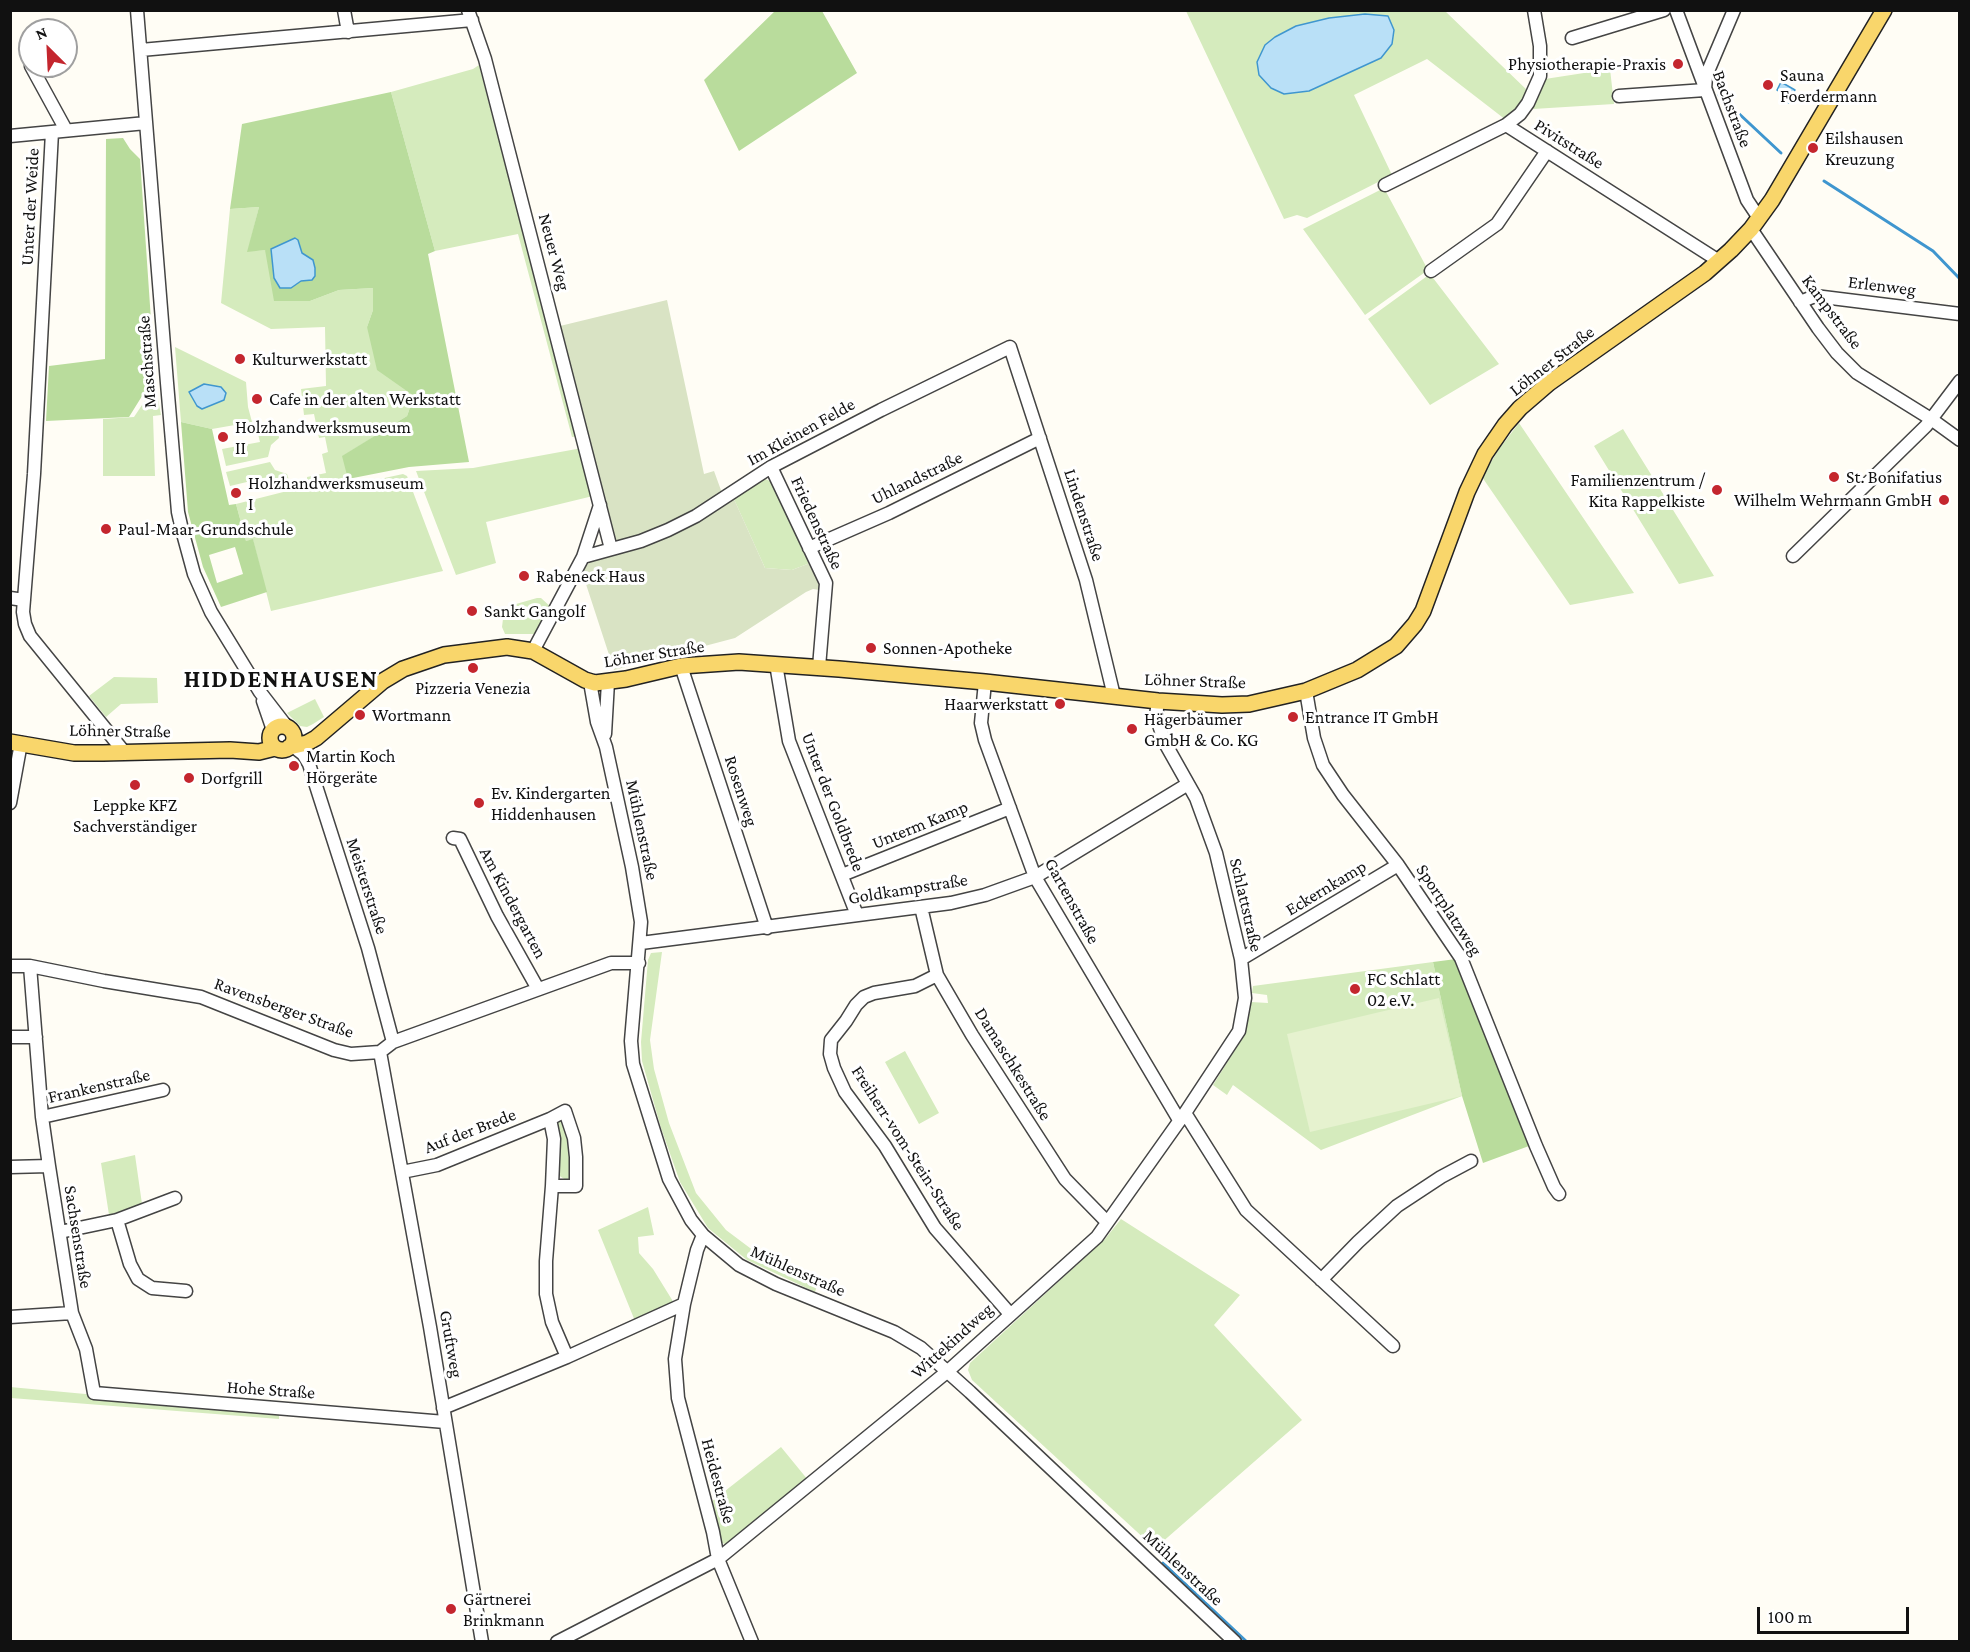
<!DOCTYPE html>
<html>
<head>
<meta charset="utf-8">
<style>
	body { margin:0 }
	#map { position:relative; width:1970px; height:1652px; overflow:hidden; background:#fffdf5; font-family:"Crimson Pro",serif }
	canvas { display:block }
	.frame { position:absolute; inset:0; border:12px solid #111; pointer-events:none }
	.north { position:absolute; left:18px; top:18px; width:60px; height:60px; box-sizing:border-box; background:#fff; border:2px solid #a0a0a0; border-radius:50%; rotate:336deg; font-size:16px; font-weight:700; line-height:24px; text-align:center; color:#111 }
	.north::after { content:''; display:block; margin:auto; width:21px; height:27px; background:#c4262e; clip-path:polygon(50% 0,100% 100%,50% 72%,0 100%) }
	.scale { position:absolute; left:1757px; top:1607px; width:152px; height:27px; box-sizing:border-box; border:3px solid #111; border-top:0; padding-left:8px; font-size:18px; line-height:21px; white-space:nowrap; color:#111; -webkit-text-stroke:4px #fff; paint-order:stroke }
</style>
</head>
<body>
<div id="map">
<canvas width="1970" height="1652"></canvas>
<div class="frame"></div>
<div class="north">N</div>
<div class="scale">100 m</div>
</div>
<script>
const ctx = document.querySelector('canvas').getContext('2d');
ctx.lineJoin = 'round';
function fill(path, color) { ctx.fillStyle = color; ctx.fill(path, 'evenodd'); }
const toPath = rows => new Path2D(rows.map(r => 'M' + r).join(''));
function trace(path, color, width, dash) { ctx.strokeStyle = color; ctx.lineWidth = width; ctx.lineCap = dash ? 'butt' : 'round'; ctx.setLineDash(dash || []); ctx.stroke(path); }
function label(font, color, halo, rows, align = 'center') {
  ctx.font = font + ' "Crimson Pro",serif'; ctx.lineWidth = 6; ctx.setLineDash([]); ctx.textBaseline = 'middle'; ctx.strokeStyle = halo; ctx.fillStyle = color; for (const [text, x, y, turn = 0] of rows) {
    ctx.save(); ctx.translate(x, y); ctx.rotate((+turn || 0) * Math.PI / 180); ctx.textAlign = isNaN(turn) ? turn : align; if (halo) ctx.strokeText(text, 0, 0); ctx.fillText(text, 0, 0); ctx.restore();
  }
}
const green = toPath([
	[1186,11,1445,11,1528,91,1520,107,1506,120,1427,59,1354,95,1392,175,1307,218,1297,215,1284,219],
	[479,65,547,326,551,333,579,436,572,437,518,234,435,251,391,92,473,69],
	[1610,69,1614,104,1533,109,1545,79],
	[1384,188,1428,270,1365,315,1303,229],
	[259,207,248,251,265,250,310,301,339,290,373,288,373,310,367,327,414,396,407,416,343,456,352,488,366,482,403,474,407,476,443,571,271,611,253,540,246,541,236,504,307,486,307,477,326,473,322,454,328,452,325,437,319,438,314,414,304,415,301,389,326,386,325,327,271,329,221,303,230,209],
	[1430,274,1499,364,1430,405,1368,319],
	[175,347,246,382,248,407,252,422,212,429,181,422],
	[204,384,221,387,197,406,189,392],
	[156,389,161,415,153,416,155,476,103,476,103,419,134,417,152,390],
	[1519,423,1634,593,1570,605,1482,477,1499,449],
	[1623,429,1634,447,1714,576,1679,584,1594,446],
	[278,430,279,438,271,445,268,457,226,466,222,449,260,442,258,434],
	[582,448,593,496,486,522,496,563,456,575,416,471,473,468],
	[270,462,275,470,287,474,289,480,270,485,268,477,230,486,226,472],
	[765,479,773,482,810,563,792,570,765,568,733,497,755,482],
	[537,598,541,598,552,608,536,634,505,634,502,627,504,611,516,604],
	[114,677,157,678,158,703,121,704,106,717,89,696],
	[315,699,324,717,313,724,307,727,300,726,287,713],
	[662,952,650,1040,654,1069,669,1123,696,1193,726,1230,758,1254,817,1286,815,1292,747,1260,708,1228,680,1182,661,1128,642,1061,641,1042,648,960,651,953],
	[1433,962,1462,1096,1321,1150,1233,1085,1227,1095,1213,1085,1245,1034,1251,1002,1268,1003,1267,995,1252,993,1253,986],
	[905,1051,939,1113,919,1124,885,1062],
	[562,1118,565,1122,573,1159,571,1180,566,1180,558,1175,559,1146,556,1127,557,1120],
	[135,1155,142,1204,109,1215,101,1163],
	[648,1207,654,1235,638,1237,639,1253,653,1269,674,1303,635,1321,598,1230],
	[1121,1219,1240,1295,1214,1325,1302,1420,1160,1544,1154,1545,1148,1542,972,1380,968,1370,970,1363,1105,1239],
	[10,1387,279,1412,279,1419,11,1398],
	[781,1447,808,1480,730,1545,725,1544,720,1542,711,1502]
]);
const forest = toPath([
	[776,10,822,11,857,73,739,151,704,80],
	[391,92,435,251,428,254,469,462,409,467,348,479,342,456,407,416,414,396,377,370,367,327,373,310,373,288,339,290,310,301,274,301,265,250,247,252,259,207,230,209,242,124],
	[295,238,298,240,302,253,305,256,301,281,291,288,280,288,274,278,271,249],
	[123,138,130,149,140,159,155,379,152,380,129,417,46,421,49,366,105,359,106,139],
	[181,422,212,429,229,505,236,504,246,541,253,539,267,592,221,607,203,567,188,512],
	[235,547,243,574,217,583,209,555],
	[1456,959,1529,1146,1483,1163,1462,1096,1433,962]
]);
const cemetery = toPath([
	[667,300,704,474,714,471,722,493,729,488,765,568,792,570,810,563,820,585,820,590,813,589,806,592,735,638,614,670,583,575,585,567,592,560,615,544,560,326]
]);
const pitch = toPath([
	[1439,998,1462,1096,1310,1132,1287,1034]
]);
const water = toPath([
	[1365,14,1388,16,1394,30,1392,44,1381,58,1309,91,1284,94,1271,88,1259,75,1257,62,1265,45,1275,37,1296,26,1329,18,1365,14],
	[1781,82,1795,90,1789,103,1781,99,1784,94,1777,90,1781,82],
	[295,238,298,240,302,253,313,260,315,268,315,276,312,280,301,281,291,288,280,288,274,278,271,249,295,238],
	[204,384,221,387,226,393,224,400,202,409,197,406,189,392,204,384]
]);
const stream = toPath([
	[1719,95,1781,153],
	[1824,181,1933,251,1960,279],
	[1163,1563,1247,1642]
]);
const minor = toPath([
	[137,10,167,383,178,512,182,530,194,574,211,612,260,692,287,727],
	[344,10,348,32],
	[468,10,485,59,611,549],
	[1676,10,1747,200,1759,218],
	[1572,38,1664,10],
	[141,50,472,20],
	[31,66,66,130],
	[1619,96,1705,90,1706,76,1734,10],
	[1506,125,1719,261],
	[52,132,34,474,23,612,25,624,30,636,125,753],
	[10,136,146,123],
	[1385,185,1506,125,1520,114,1528,103,1540,76,1540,46,1534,10],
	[1751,229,1818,328,1837,353,1857,373,1931,419,1960,440],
	[1431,271,1497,224,1547,151],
	[1800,302,1815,296,1960,314],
	[771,467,826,583,819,667],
	[809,548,889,513,1040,438],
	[1793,556,1926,426,1960,381],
	[583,557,641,541,668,530,696,516,771,467,881,410,1010,347,1086,580,1114,696],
	[10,598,24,600],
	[533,651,583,557,600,505],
	[776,664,789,741,857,915],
	[681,666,767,928],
	[590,682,597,722,606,747,632,867,641,922,631,1041,633,1064,669,1179,691,1220,703,1235,739,1265,776,1284,894,1332,921,1348,970,1392,1235,1642],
	[985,682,981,723,985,740,1035,877,1179,1120],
	[1306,691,1314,738,1323,765,1343,795,1398,865,1461,958,1536,1146,1554,1187,1559,1194],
	[263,701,273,730],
	[605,734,608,682],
	[294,747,303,754,309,764,368,948,393,1042],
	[10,803,21,743],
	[453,838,460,839,497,916,538,989],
	[842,875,1010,808],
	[921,907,937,975,972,1035,1065,1179,1107,1222],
	[641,943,951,903,985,895,1035,877,1188,784],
	[1241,959,1398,865],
	[10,966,30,966,104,981,201,997,334,1050,351,1054,380,1052,393,1042,611,963,639,963],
	[30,966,42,1117,49,1166,72,1313,86,1349,94,1393,445,1422],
	[937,975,915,986,874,993,864,997,856,1005,846,1021,831,1040,830,1054,834,1068,845,1092,885,1146,935,1228,1010,1314],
	[10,1037,36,1037],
	[380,1052,430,1327,482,1642],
	[1185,1113,1246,1210,1393,1346],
	[42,1117,163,1090],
	[550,1119,554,1139,552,1186,546,1261,546,1294,552,1322,567,1357],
	[10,1167,49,1166],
	[402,1172,437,1165,550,1119,565,1111,574,1138,576,1157,576,1186,552,1186],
	[117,1220,130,1264,138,1279,152,1288,186,1291],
	[60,1232,117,1220,175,1198],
	[703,1235,697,1250,684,1304,675,1359,678,1398,713,1532,718,1559,752,1642],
	[1321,1280,1358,1242,1397,1206,1441,1177,1471,1161],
	[10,1317,72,1313],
	[443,1408,567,1357,684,1304],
	[557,1642,718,1559,948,1371,1097,1237,1185,1113,1239,1031,1245,998,1241,959,1216,853,1196,798,1165,743,1156,716,1158,701]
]);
const major = toPath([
	'270 738a12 12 0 1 1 24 0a12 12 0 1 1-24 0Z',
	[10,742,74,753,103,753,230,750,259,752,275,748],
	[289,747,307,743,316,738,383,681,403,669,444,655,507,647,533,651,585,680,595,683,626,679,681,666,739,662,839,669,985,682,1158,701,1222,705,1249,704,1306,691,1357,670,1396,646,1415,624,1423,611,1467,492,1485,454,1505,425,1520,408,1549,383,1705,273,1731,250,1751,229,1772,200,1884,10]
]);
const markers = [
	[1678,64,6,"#c4262e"],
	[1768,85,6,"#c4262e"],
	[1813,148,6,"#c4262e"],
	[240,359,6,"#c4262e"],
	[257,399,6,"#c4262e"],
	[223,437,6,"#c4262e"],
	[1834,477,6,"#c4262e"],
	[1717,490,6,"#c4262e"],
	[236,493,6,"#c4262e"],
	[1944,500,6,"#c4262e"],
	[106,529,6,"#c4262e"],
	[524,576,6,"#c4262e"],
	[472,611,6,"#c4262e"],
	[871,648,6,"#c4262e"],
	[473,668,6,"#c4262e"],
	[1060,704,6,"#c4262e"],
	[360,715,6,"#c4262e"],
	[1293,717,6,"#c4262e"],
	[1132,729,6,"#c4262e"],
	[294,766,6,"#c4262e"],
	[189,778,6,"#c4262e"],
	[135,785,6,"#c4262e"],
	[479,803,6,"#c4262e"],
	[1355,989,6,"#c4262e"],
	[451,1609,6,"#c4262e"]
];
const poiNames = [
	["Physiotherapie-Praxis",1666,64,"right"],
	["Sauna",1780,75],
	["Foerdermann",1780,96],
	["Eilshausen",1825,138],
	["Kreuzung",1825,159],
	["Kulturwerkstatt",252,359],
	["Cafe in der alten Werkstatt",269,399],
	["Holzhandwerksmuseum",235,427],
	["II",235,448],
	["St. Bonifatius",1846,477],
	["Familienzentrum /",1705,480,"right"],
	["Kita Rappelkiste",1705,501,"right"],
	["Holzhandwerksmuseum",248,483],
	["I",248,504],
	["Wilhelm Wehrmann GmbH",1932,500,"right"],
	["Paul-Maar-Grundschule",118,529],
	["Rabeneck Haus",536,576],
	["Sankt Gangolf",484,611],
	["Sonnen-Apotheke",883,648],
	["Pizzeria Venezia",473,688,"center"],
	["Haarwerkstatt",1048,704,"right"],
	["Wortmann",372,715],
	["Entrance IT GmbH",1305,717],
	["Hägerbäumer",1144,719],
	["GmbH & Co. KG",1144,740],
	["Martin Koch",306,756],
	["Hörgeräte",306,777],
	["Dorfgrill",201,778],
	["Ev. Kindergarten",491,793],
	["Hiddenhausen",491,814],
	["Leppke KFZ",135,805,"center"],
	["Sachverständiger",135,826,"center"],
	["FC Schlatt",1367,979],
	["02 e.V.",1367,1000],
	["Gärtnerei",463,1599],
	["Brinkmann",463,1620]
];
const streetNames = [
	["Bachstraße",1732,109,69],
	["Pivitstraße",1569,144,32],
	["Unter der Weide",30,207,-87],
	["Neuer Weg",554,252,75],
	["Erlenweg",1882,286,7],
	["Kampstraße",1832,312,53],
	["Löhner Straße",1552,361,-38],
	["Maschstraße",147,362,-94],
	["Im Kleinen Felde",801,432,-29],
	["Uhlandstraße",917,478,-26],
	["Lindenstraße",1084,515,72],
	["Friedenstraße",817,523,65],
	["Löhner Straße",654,654,-9],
	["Löhner Straße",1195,681,2],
	["Löhner Straße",120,731,1],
	["Rosenweg",741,791,72],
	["Unter der Goldbrede",833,802,69],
	["Unterm Kamp",920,825,-22],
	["Mühlenstraße",642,830,78],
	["Meisterstraße",367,886,72],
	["Eckernkamp",1326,888,-31],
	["Goldkampstraße",908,889,-9],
	["Gartenstraße",1072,901,61],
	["Am Kindergarten",513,903,62],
	["Schlattstraße",1246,905,77],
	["Sportplatzweg",1449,910,57],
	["Ravensberger Straße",284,1008,20],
	["Damaschkestraße",1013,1064,58],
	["Frankenstraße",99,1086,-13],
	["Auf der Brede",470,1131,-21],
	["Freiherr-vom-Stein-Straße",908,1148,57],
	["Sachsenstraße",78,1237,81],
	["Mühlenstraße",798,1271,24],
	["Wittekindweg",952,1341,-42],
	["Gruftweg",451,1344,80],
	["Hohe Straße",271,1390,4],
	["Heidestraße",718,1481,75],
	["Mühlenstraße",1183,1568,43]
];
const districtNames = [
	["HIDDENHAUSEN",281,680]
];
fill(green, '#d5ebbd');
fill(forest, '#b9dc9c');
fill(cemetery, '#d9e3c4');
fill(pitch, '#e6f2cf');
fill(water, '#b9e0f7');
trace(water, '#3f96cf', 1.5);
trace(stream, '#3f96cf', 3);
trace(minor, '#444', 15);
trace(major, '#222', 18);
trace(minor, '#fff', 12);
trace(major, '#f9d66b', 15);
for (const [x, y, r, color] of markers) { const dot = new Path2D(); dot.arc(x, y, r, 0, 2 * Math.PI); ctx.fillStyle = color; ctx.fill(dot); trace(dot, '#fff', 2); }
label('18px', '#111', '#fff', poiNames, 'left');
label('18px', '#111', '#fff', streetNames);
ctx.letterSpacing = '1.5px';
label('bold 24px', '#111', '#fff', districtNames);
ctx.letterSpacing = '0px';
</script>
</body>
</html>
